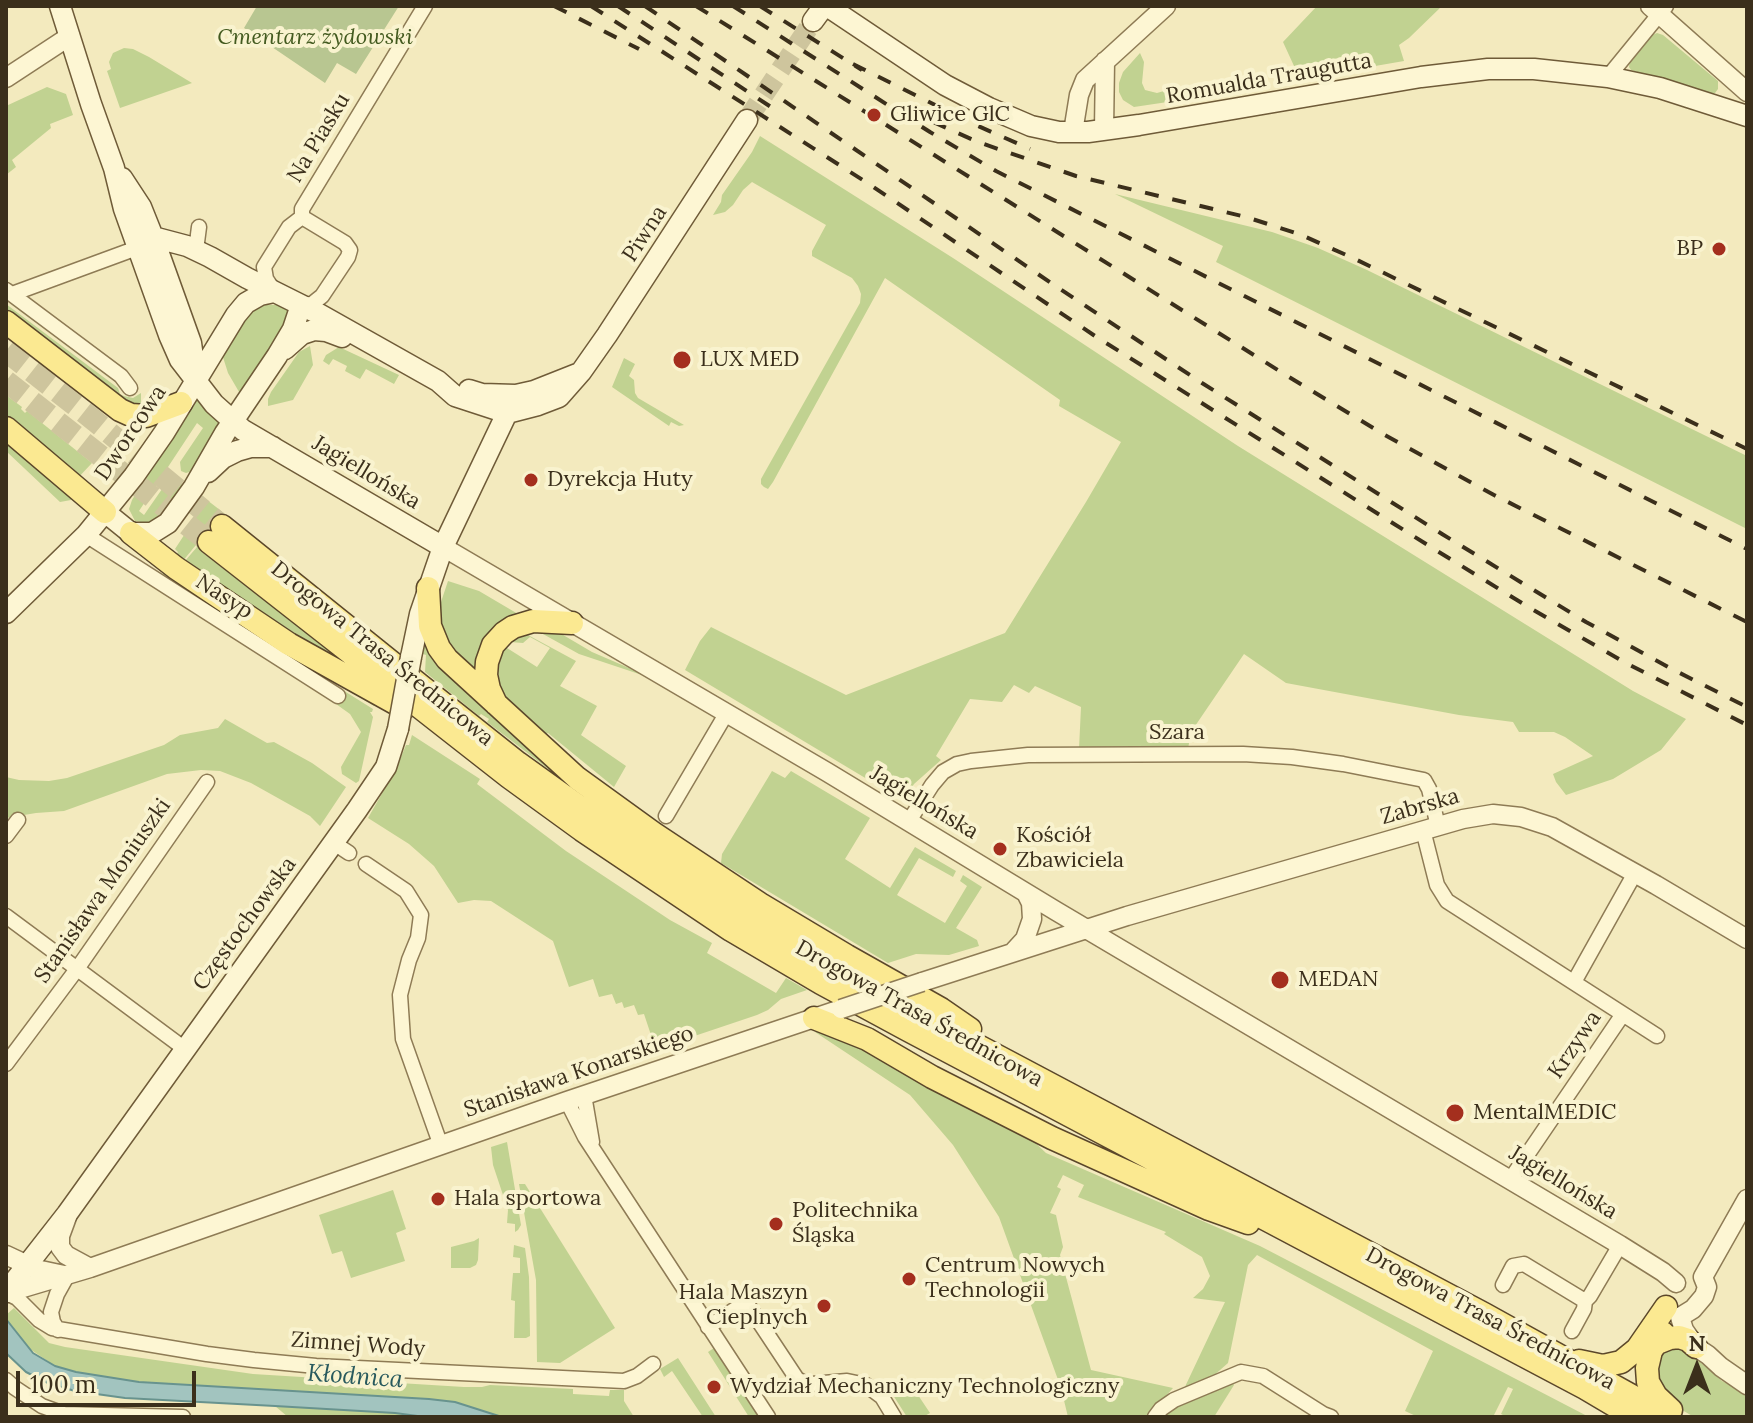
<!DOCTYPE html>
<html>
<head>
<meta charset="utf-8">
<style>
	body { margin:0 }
	#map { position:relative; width:1753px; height:1423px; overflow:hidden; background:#f3eabe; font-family:Lora,serif }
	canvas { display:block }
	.frame { position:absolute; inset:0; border:8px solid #3b2f1b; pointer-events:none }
	.north { position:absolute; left:1657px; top:1327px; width:80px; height:80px; -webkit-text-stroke:6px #f9f3cf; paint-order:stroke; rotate:0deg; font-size:22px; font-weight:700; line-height:32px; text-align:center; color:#3b2f1b }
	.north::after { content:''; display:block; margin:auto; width:28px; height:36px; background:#3b2f1b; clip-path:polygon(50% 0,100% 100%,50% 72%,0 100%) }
	.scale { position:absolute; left:16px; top:1371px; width:180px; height:36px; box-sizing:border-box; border:4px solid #3b2f1b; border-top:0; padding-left:10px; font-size:24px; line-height:28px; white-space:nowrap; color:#3b2f1b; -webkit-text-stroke:6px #f9f3cf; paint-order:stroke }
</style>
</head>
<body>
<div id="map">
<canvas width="1753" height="1423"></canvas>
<div class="frame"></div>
<div class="north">N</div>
<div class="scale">100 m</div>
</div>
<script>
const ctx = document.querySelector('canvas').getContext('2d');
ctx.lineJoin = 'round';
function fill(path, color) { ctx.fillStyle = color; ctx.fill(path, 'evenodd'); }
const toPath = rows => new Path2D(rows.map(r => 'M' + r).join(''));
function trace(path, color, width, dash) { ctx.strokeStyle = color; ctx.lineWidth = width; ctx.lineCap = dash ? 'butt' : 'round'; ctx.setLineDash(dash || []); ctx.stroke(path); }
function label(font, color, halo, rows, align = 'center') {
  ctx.font = font + ' Lora,serif'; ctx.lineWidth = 8; ctx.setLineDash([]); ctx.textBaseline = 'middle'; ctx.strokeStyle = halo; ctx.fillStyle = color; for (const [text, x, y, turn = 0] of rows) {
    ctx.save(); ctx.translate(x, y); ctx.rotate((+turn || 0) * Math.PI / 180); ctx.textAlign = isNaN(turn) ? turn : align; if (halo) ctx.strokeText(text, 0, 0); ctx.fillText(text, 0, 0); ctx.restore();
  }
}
const green = toPath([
	[1317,6,1442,6,1409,38,1399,45,1404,61,1300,79,1283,42],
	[1657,33,1663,35,1718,81,1718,89,1715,93,1708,94,1631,70,1629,67,1630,60,1650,36],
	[124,48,133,49,149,57,192,83,120,108,107,71,111,69,109,62,113,53],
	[1140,53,1144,62,1142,83,1145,90,1157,93,1174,88,1181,100,1134,107,1123,100,1119,92,1119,83,1123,72],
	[47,87,66,94,73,115,50,124,51,128,12,160,16,167,6,175,6,106],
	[760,136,953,258,1238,446,1633,691,1686,719,1661,750,1613,779,1566,795,1556,782,1553,774,1593,756,1565,737,1554,732,1519,732,1513,722,1459,715,1286,683,1244,654,1191,732,1188,749,1079,749,1081,707,1035,686,1029,693,1014,685,1002,702,970,699,936,756,941,760,914,784,904,799,902,800,685,670,700,641,711,627,846,695,1005,633,1086,502,1121,442,1059,406,1060,400,885,278,773,482,768,489,764,487,761,484,761,479,860,303,861,294,858,286,852,278,812,256,812,251,826,225,752,182,743,190,733,205,725,212,713,215,721,202,722,195,752,152],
	[1115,194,1272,232,1318,248,1367,270,1747,456,1747,529,1216,262,1223,246],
	[6,304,118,388,120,394,124,396,133,398,141,393,141,409,131,408,6,316],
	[266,305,279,305,288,310,292,320,242,397,228,373,222,354,243,320,253,310],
	[310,346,313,365,293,400,268,406,268,399,271,392,299,352],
	[339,347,399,375,394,384,366,369,360,379,345,371,347,366,333,359,329,365,323,361,326,355],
	[624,358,635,364,629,376,634,380,635,393,638,398,684,425,679,426,671,422,669,426,612,387],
	[6,395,22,407,21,409,25,413,27,411,92,463,76,480,6,419],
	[194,399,199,400,220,424,193,471,186,473,181,471,180,462,203,428,197,423,139,511,144,515,169,479,177,478,182,482,181,489,158,519,146,523,135,521,129,509,132,500],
	[6,435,69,490,66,494,71,498,71,500,60,502,6,451],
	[207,500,229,517,202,552,364,677,372,677,367,684,185,561,197,547,196,545,182,562,175,557,178,552,175,549],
	[166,568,375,703,374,706,214,608,229,619,373,709,372,712,370,712,373,717,359,781,356,783,342,774,341,767,361,732,350,714,336,704,342,694,161,576],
	[448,581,479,591,518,614,493,627,485,640,476,676,451,650,440,625,439,608],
	[534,629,553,629,592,652,657,680,579,654],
	[522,630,528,635,576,661,560,686,597,706,581,735,626,766,614,787,548,733,541,737,496,691,496,654,499,649,507,648,537,667,550,648,530,637,523,643,510,642],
	[425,642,577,791,487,722,489,719,481,714,479,716,425,672,426,655,423,654],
	[225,719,267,743,274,742,312,763,346,787,320,826,310,816,251,783,220,771,201,770,167,774,64,811,36,813,6,818,6,777,19,780,49,781,67,778,164,745,180,735,218,728],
	[412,735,480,779,477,784,566,851,670,920,712,943,707,953,776,993,786,978,807,990,781,999,768,1010,757,1015,629,1058,626,1052,653,1041,644,1014,638,1015,634,1005,624,1008,622,1002,616,1004,612,994,599,997,593,979,569,987,553,941,491,901,474,900,458,903,434,866,409,844,368,818,396,769,406,745,409,745],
	[772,771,785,778,791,771,870,818,845,859,890,888,915,847,956,871,953,877,919,858,897,895,945,923,967,886,960,881,963,875,982,887,956,928,977,940,979,946,949,955,916,954,888,963,721,863,722,854],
	[830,1031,1025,1133,1046,1153,1260,1246,1589,1417,1507,1417,1501,1414,1513,1389,1508,1387,1493,1417,1418,1417,1405,1411,1433,1351,1257,1255,1248,1265,1228,1363,1211,1378,1183,1391,1225,1302,1193,1298,1203,1289,1210,1276,1202,1257,1164,1234,1166,1232,1078,1197,1084,1185,1063,1175,1057,1187,1061,1189,1050,1213,1056,1215,1063,1247,1060,1255,1091,1370,1173,1388,1147,1417,1068,1417,1061,1388,999,1217,953,1145,910,1095,815,1032],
	[507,1142,521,1225,518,1230,515,1232,515,1224,507,1223,508,1210,493,1165,491,1147],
	[519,1184,525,1184,615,1328,560,1363,537,1362,536,1280],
	[393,1190,406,1229,396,1233,405,1261,351,1278,342,1251,332,1254,319,1215],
	[479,1238,478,1260,476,1265,470,1268,451,1268,451,1247,474,1241],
	[514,1245,525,1248,529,1277,530,1334,530,1336,526,1338,514,1338,515,1301,511,1300,512,1285,513,1273,520,1273,520,1258,513,1257],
	[14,1308,49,1343,65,1347,253,1374,464,1387,482,1387,490,1385,573,1389,573,1394,609,1396,610,1390,624,1390,624,1401,634,1417,502,1417,455,1402,429,1399,139,1382,76,1372,55,1366,27,1347,6,1319,6,1315],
	[1677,1342,1722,1381,1747,1394,1747,1417,1694,1417,1665,1400,1652,1360],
	[717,1346,762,1417,749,1417,708,1352],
	[678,1358,716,1417,703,1417,672,1371,664,1377,660,1369],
	[908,1380,930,1413,923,1417,907,1417,891,1392],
	[1232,1381,1234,1385,1214,1417,1162,1417,1165,1412,1191,1396],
	[275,1406,395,1413,425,1417,288,1417]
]);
const cemetery = toPath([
	[257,6,399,6,356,74,337,63,325,83,244,28]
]);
const water = toPath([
	[6,1319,33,1353,55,1366,76,1372,139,1382,429,1399,455,1402,502,1417,425,1417,395,1413,275,1406,125,1398,75,1391,48,1383,26,1372,8,1355,6,1353,6,1319]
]);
const secondaryTunnel = toPath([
	[747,120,813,21]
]);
const primaryTunnel = toPath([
	[6,351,95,421,222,526],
	[6,381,209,542]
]);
const minor = toPath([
	[1608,77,1666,6],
	[196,250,199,227],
	[6,290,121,376,130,388],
	[274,291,266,279,264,267,289,227,302,217,302,209,425,6],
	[12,294,137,248],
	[301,305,312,304,322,296,348,257,350,250,345,243,302,217],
	[86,535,338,696],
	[666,816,726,714],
	[909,821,932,785,943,772,957,764,971,761,1028,755,1243,754,1292,757,1343,764,1424,780,1429,789,1438,826],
	[1423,830,1437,885,1447,901,1657,1036],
	[6,836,18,820],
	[334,843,349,853],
	[366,864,406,891,421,915,418,938,409,960,400,995,403,1039,441,1146],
	[6,916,185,1049],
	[1574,982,1635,873],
	[6,1064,77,969,207,782],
	[584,1095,592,1142],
	[567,1101,585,1137,768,1417],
	[1510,1180,1623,1014],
	[1503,1285,1513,1266,1524,1264,1585,1301,1584,1309,1572,1331],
	[6,1293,17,1298,39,1320,52,1328,207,1354,254,1360,316,1366,624,1381,637,1376,653,1364],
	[1585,1301,1590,1296,1620,1245],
	[708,1327,746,1302,797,1379,804,1383,812,1384,847,1381,866,1385,882,1397,894,1417],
	[58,1330,53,1322,51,1312,57,1294,67,1276],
	[6,1380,15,1388,42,1406,64,1414,183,1417],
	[1155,1417,1161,1409,1174,1400,1241,1372,1263,1376,1323,1414,1331,1417]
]);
const tertiary = toPath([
	[1650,6,1747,92],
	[6,78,70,36],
	[1104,130,1105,61],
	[1073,132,1079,95,1085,80,1166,6],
	[443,547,827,772,1056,911,1620,1245,1663,1272,1676,1283],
	[1014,951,1025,939,1032,919,1031,903,1026,893],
	[922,982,1127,916,1463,819,1493,814,1521,817,1552,827,1656,885,1747,939],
	[67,1217,60,1236,60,1247,66,1255,90,1268],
	[6,1255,36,1269,64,1275],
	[1703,1277,1747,1199],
	[6,1293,90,1268,567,1101,841,1009],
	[1680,1317,1684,1330,1696,1347,1708,1355,1721,1367,1747,1385],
	[1680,1317,1693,1309,1704,1296,1707,1287,1703,1277]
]);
const secondary = toPath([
	[60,6,91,104,114,168,124,209,169,335,180,360,214,404,243,430,443,547],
	[827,6,945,85,989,108,1031,126,1059,132,1088,132,1139,125,1421,77,1488,69,1534,69,1608,77,1660,88,1747,116],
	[813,21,824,6],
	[122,178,141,207,153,237,191,343,196,379],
	[153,237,187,246,210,257,247,278,319,314,438,381,455,396,507,413,538,405,559,397,581,372,607,335,747,120],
	[285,349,302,334,314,330,326,331,342,337],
	[469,390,482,394,516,395,534,391,577,374],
	[208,472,223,458,237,451,251,447,273,447],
	[105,512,131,533,152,533,168,523,194,487,225,433,277,356,293,329,301,305],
	[6,613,86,535,134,476,164,433,236,315,246,303,260,295,274,292],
	[411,657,420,614,443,547,507,413],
	[6,1292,67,1214,357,810,386,767,398,729]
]);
const primary = toPath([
	[6,322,120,410,131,415,146,416,181,403],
	[6,428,105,512],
	[222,526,421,686,518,763,603,824,687,881,848,977,1484,1314,1670,1417],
	[131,533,176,568,289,644,404,708],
	[209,542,509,777,582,830,731,930,821,983,908,1030,1585,1388,1634,1417],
	[428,588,430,626,439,648,447,659,577,778,653,833,760,904,847,956,941,1009,970,1029],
	[496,704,489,689,486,675,487,662,493,645,504,633,513,627,533,621,572,623],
	[814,1018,867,1039,932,1077,1052,1138,1209,1209,1248,1223],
	[1663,1333,1651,1351,1647,1368,1648,1382,1656,1396,1671,1410],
	[1655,1344,1670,1338,1679,1337,1688,1340,1696,1347],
	[1579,1361,1603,1366,1621,1362,1637,1349,1666,1307]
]);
const rail = toPath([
	[554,6,639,49],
	[591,6,869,184,1095,336,1434,549,1530,608,1624,662,1747,725],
	[618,6,777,111],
	[645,6,1054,285,1202,383,1442,534,1586,622,1672,669,1747,707],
	[696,6,1289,377,1383,434,1494,495,1747,622],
	[733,6,930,132,996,171,1747,549],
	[760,6,862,70],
	[853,64,969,122,1030,149],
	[933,122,978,142,1076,176,1246,217,1299,234,1353,258,1747,449]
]);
const tertiaryBridge = toPath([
	[841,1009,922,982]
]);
const secondaryBridge = toPath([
	[398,729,411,657]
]);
const markers = [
	[874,115,8,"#a42f1e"],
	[1719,249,8,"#a42f1e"],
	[682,360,10,"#a42f1e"],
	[531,480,8,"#a42f1e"],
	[1000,849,8,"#a42f1e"],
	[1280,980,10,"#a42f1e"],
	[1455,1113,10,"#a42f1e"],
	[438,1199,8,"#a42f1e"],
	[776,1224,8,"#a42f1e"],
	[909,1279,8,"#a42f1e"],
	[824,1306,8,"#a42f1e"],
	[714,1387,8,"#a42f1e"]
];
const parkNames = [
	["Cmentarz żydowski",315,38]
];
const streetNames = [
	["Romualda Traugutta",1269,79,-10],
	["Na Piasku",319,138,-59],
	["Piwna",645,234,-57],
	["Dworcowa",131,433,-56],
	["Jagiellońska",366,473,31],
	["Nasyp",224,597,33],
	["Drogowa Trasa Średnicowa",382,654,39],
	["Szara",1177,733],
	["Jagiellońska",924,803,31],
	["Zabrska",1420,807,-16],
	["Stanisława Moniuszki",103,891,-55],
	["Częstochowska",245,924,-54],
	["Drogowa Trasa Średnicowa",919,1014,29],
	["Krzywa",1575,1045,-56],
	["Stanisława Konarskiego",579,1072,-19],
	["Jagiellońska",1563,1183,31],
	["Drogowa Trasa Średnicowa",1490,1319,28],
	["Zimnej Wody",358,1345,4]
];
const poiNames = [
	["Gliwice GlC",890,115],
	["BP",1703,249,"right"],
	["LUX MED",700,360],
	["Dyrekcja Huty",547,480],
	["Kościół",1016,836],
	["Zbawiciela",1016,861],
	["MEDAN",1298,980],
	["MentalMEDIC",1473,1113],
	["Hala sportowa",454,1199],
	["Politechnika",792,1211],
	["Śląska",792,1236],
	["Centrum Nowych",925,1266],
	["Technologii",925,1291],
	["Hala Maszyn",808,1293,"right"],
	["Cieplnych",808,1318,"right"],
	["Wydział Mechaniczny Technologiczny",730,1387]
];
const waterNames = [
	["Kłodnica",355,1377,4]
];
fill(green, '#c1d291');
fill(cemetery, '#b8c691');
fill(water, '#a2c4bf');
trace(water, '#68938e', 2);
trace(secondaryTunnel, '#cec59d', 20, [20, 10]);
trace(primaryTunnel, '#cec59d', 22, [22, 11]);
trace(minor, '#8e7b55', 17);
trace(tertiary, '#8e7b55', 21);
trace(secondary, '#6f5b38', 23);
trace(primary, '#5b472a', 25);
trace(minor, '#fdf6d3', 14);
trace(tertiary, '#fdf6d3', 18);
trace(secondary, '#fdf6d3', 20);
trace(primary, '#fbe991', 22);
trace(rail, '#3b2f1b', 4, [14, 14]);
trace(tertiaryBridge, '#8e7b55', 21, []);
trace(secondaryBridge, '#6f5b38', 23, []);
trace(tertiaryBridge, '#fdf6d3', 18);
trace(secondaryBridge, '#fdf6d3', 20);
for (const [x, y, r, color] of markers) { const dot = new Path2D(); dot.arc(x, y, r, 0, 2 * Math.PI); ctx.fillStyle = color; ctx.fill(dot); trace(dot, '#f9f3cf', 3); }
label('italic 22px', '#435a1f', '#f9f3cf', parkNames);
label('22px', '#3b2f1b', '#f9f3cf', streetNames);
label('22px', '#3b2f1b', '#f9f3cf', poiNames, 'left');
label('italic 24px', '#28595d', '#f9f3cf', waterNames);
</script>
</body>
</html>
